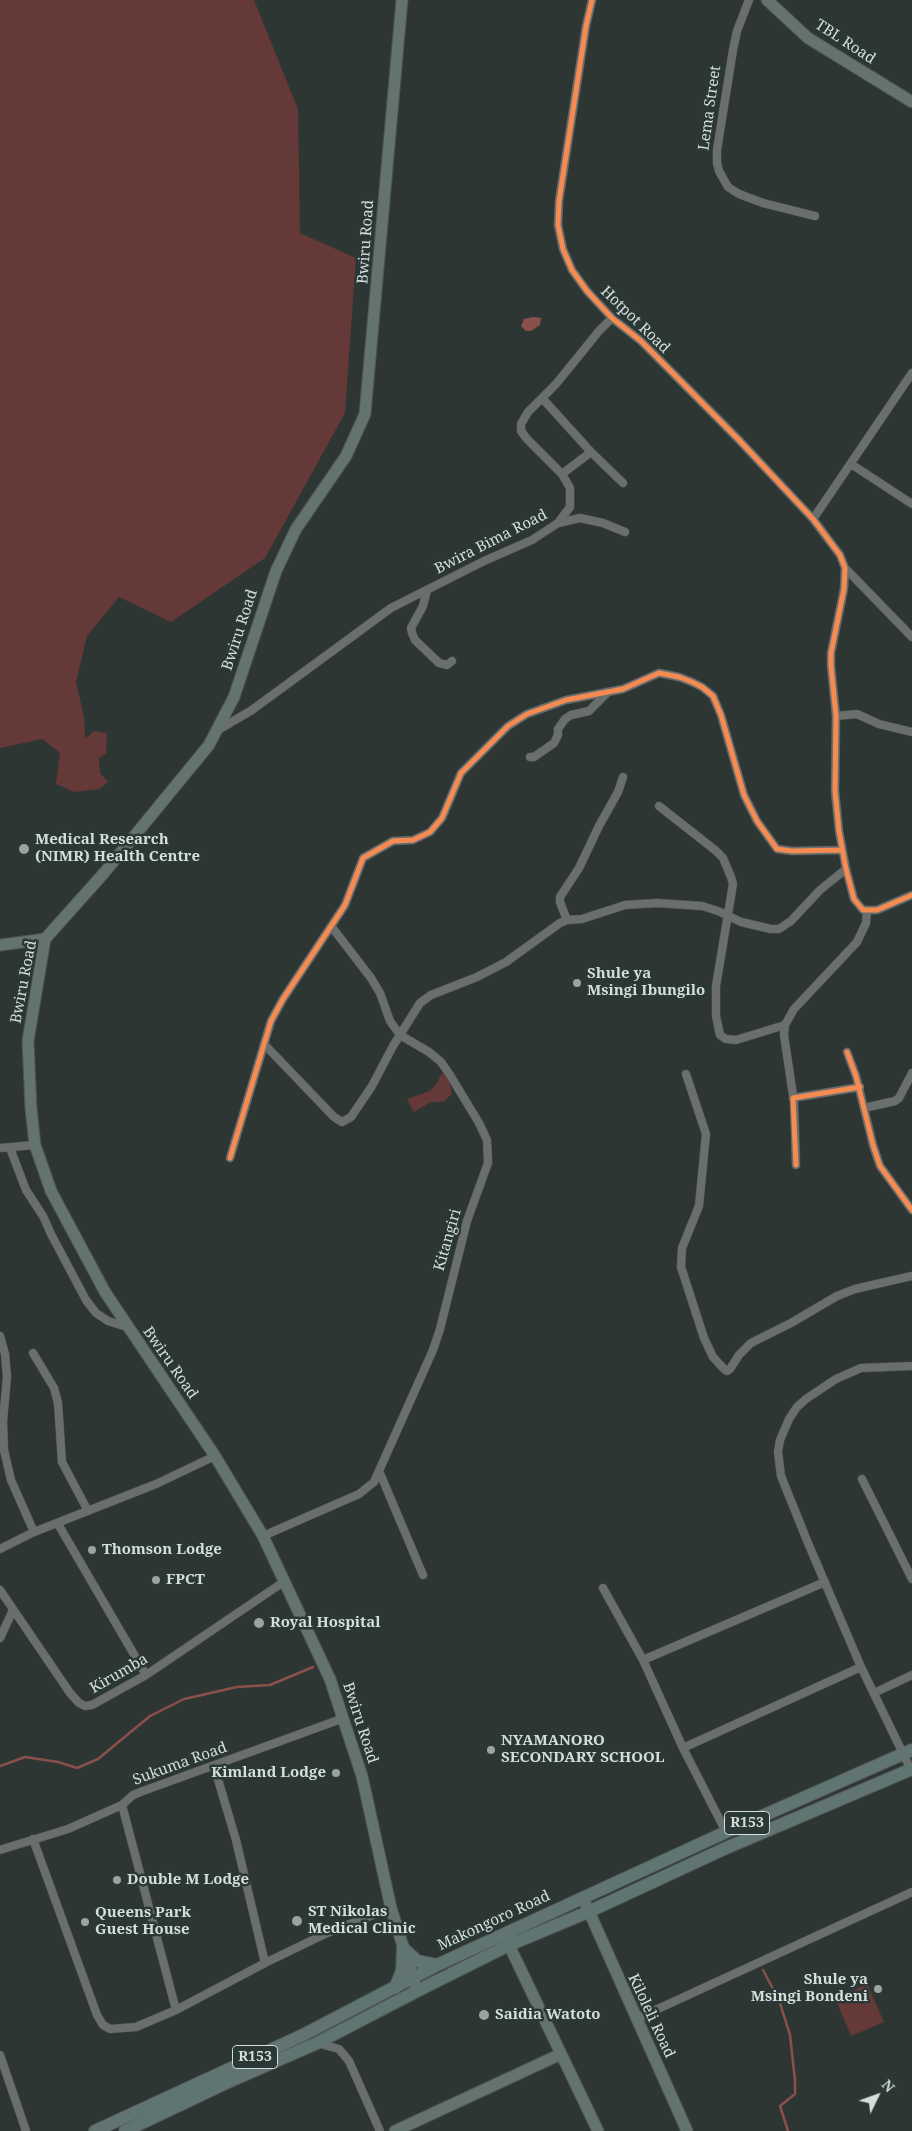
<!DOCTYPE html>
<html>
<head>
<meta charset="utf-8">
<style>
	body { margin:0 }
	#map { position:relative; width:912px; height:2131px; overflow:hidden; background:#2e3634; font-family:"Noto Serif",serif }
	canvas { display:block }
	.north { position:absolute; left:852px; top:2071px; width:50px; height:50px; -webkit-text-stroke:4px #2a3936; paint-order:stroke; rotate:48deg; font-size:14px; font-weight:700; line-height:20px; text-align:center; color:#d5dedc }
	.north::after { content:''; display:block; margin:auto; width:18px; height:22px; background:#d5dedc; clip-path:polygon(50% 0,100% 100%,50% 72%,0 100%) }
</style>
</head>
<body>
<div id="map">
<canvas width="912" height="2131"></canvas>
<div class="north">N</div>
</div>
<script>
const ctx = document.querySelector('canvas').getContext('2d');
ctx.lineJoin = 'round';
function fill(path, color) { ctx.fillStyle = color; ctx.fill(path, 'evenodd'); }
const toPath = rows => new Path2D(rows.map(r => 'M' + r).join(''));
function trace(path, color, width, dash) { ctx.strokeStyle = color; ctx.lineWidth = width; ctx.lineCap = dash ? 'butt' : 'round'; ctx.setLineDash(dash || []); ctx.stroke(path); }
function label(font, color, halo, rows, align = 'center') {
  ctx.font = font + ' "Noto Serif",serif'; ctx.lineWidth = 5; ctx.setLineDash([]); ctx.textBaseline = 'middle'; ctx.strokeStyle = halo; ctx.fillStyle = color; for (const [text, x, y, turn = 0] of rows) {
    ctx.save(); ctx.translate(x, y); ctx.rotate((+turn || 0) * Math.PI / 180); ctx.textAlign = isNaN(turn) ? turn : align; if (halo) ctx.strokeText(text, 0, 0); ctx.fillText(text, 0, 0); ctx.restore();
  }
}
const green = toPath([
	[0,0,254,0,298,109,300,233,356,258,345,413,265,558,171,622,119,597,87,636,76,682,84,717,85,739,94,731,107,733,106,754,99,758,100,773,108,782,99,789,74,792,56,784,60,753,42,739,0,748],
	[442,1073,448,1077,452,1094,443,1102,431,1102,414,1112,407,1099,430,1091,437,1083],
	[867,1984,884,2022,851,2036,835,1998]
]);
const water = toPath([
	[533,317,541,318,540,325,531,331,526,331,521,326,524,319]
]);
const stream = toPath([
	[0,1766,25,1757,58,1762,77,1768,98,1759,150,1716,184,1699,237,1687,270,1685,313,1667],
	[763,1970,779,2000,790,2035,795,2080,795,2094,780,2106,788,2131]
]);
const street = toPath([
	[592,0,586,26,559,201,558,225,563,249,572,270,587,291,612,318,641,341,739,440,813,519,840,555,845,568,844,589,831,653,831,666,836,716,835,791,839,831,846,869,854,899,863,910,877,910,912,895],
	[749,0,737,31,733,50,717,150,717,163,719,171,728,187,739,194,763,203,815,216],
	[542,398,591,452,623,483],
	[851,464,912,504],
	[562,474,591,452],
	[813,519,912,373],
	[558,523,580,518,603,523,625,532],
	[845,568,912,637],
	[427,590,423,606,411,628,412,633,415,640,439,663,447,665,452,661],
	[836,716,857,714,879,724,912,732],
	[218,730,252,710,391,608,484,561,532,540,558,523,570,507,570,488,562,474,527,439,521,431,521,424,528,412,556,384,599,331,612,318],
	[530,757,534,757,554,743,558,735,558,729,565,719,571,715,589,711,608,692],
	[659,806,715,850,723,858,731,877,733,884,716,986,716,1016,720,1035,726,1039,736,1040,785,1025],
	[567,920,560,902,560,897,579,868,599,826,618,792,623,777],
	[264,1044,334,1117,342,1122,351,1117,372,1086,393,1046,420,1003,431,995,477,977,506,962,560,923,567,920,582,919,625,905,657,903,702,906,718,911,741,922,771,929,779,929,791,921,820,890,846,869],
	[847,1052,856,1076,873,1145,880,1166,912,1210],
	[686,1074,706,1134,699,1206,682,1248,681,1267,704,1338,713,1357,724,1369,727,1371,730,1369,739,1355,751,1343,791,1323,837,1296,855,1289,912,1276],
	[793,1098,860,1087],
	[864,1108,895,1101,899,1098,912,1073],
	[0,1148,35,1145],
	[10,1148,26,1190,43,1216,51,1234,86,1300,96,1313,108,1321,127,1327],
	[230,1158,271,1021,283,999,345,905,363,858,393,841,413,840,430,832,442,818,461,773,508,726,527,714,566,700,623,689,659,673,679,677,692,682,702,687,713,696,721,715,744,795,757,821,777,849,792,851,842,850],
	[796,1165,794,1102,784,1035,785,1025,794,1009,857,942,866,923,867,911],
	[0,1336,5,1354,7,1377,3,1421,4,1450,11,1480,34,1532],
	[33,1353,54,1388,58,1403,62,1462,88,1511],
	[379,1471,423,1575],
	[862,1479,912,1579],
	[58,1524,146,1675],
	[263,1536,359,1494,374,1482,433,1350,440,1329,467,1221,488,1163,487,1140,479,1123,450,1075,441,1062,429,1052,400,1035,390,1021,380,993,371,978,331,926],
	[0,1549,34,1532,156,1484,215,1456],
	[603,1588,643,1660,683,1748,726,1832],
	[0,1590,70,1693,79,1703,85,1706,92,1705,146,1675,285,1581],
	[0,1638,13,1610],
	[643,1660,825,1582],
	[874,1693,912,1675],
	[683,1748,861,1667],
	[214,1766,236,1840,265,1963],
	[911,1770,861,1667,808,1543,781,1476,778,1452,780,1440,789,1419,797,1407,806,1399,836,1379,861,1368,912,1366],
	[122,1805,176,2010],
	[33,1839,97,2015,103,2025,110,2029,136,2027,176,2010,265,1963,327,1933,391,1908],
	[0,1850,68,1829,122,1805,133,1795,143,1791,344,1718],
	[636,2019,912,1892],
	[317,2043,339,2049,349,2061,380,2131],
	[0,2055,26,2131]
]);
const secondary = toPath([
	[402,0,365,414,346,456,296,529,276,571,234,697,209,745,104,873,45,939,28,1041,31,1109,35,1145,51,1191,105,1292,215,1456,263,1536,330,1679,362,1776,391,1908,417,1991],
	[767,0,808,38,912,102],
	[0,945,45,939],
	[583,1898,687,2131],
	[509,1945,598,2131],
	[395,2131,561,2054]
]);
const primary = toPath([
	[403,1948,417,1961,437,1965],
	[395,1988,402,1971,403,1948],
	[95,2131,303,2035,437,1965,726,1832,912,1750],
	[125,2131,228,2082,317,2043,417,1991,509,1945,588,1912,726,1848,912,1769]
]);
const cycleway = toPath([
	[592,0,586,26,559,201,558,225,563,249,572,270,587,291,612,318,641,341,739,440,813,519,840,555,845,568,844,589,831,653,831,666,836,716,835,791,839,831,846,869,854,899,863,910,877,910,912,895],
	[847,1052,856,1076,873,1145,880,1166,912,1210],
	[230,1158,271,1021,283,999,345,905,363,858,393,841,413,840,430,832,442,818,461,773,508,726,527,714,566,700,623,689,659,673,679,677,692,682,702,687,713,696,721,715,744,795,757,821,777,849,792,851,842,850],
	[796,1165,793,1098,860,1087]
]);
const markers = [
	[24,849,6,"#9ba3a1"],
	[577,983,5,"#9ba3a1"],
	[92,1550,5,"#9ba3a1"],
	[156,1580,5,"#9ba3a1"],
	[259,1623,6,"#9ba3a1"],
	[491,1750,5,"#9ba3a1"],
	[336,1773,5,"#9ba3a1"],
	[117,1880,5,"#9ba3a1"],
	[297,1921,6,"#9ba3a1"],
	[85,1922,5,"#9ba3a1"],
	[878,1989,5,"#9ba3a1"],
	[484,2015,6,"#9ba3a1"]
];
const shields = [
	[747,1823,45],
	[255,2057,45]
];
const shieldNames = [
	["R153",747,1823],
	["R153",255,2057]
];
const streetNames = [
	["TBL Road",845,42,33],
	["Lema Street",710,108,-82],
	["Bwiru Road",366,242,-86],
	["Hotpot Road",635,320,44],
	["Bwira Bima Road",491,542,-27],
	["Bwiru Road",240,630,-72],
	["Bwiru Road",24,982,-79],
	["Kitangiri",448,1240,-74],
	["Bwiru Road",170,1363,55],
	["Kirumba",119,1674,-30],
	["Bwiru Road",360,1723,72],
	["Sukuma Road",180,1764,-20],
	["Makongoro Road",494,1921,-25],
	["Kiloleli Road",651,2016,65]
];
const poiNames = [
	["Medical Research",35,840],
	["(NIMR) Health Centre",35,857],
	["Shule ya",587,974],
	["Msingi Ibungilo",587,991],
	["Thomson Lodge",102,1550],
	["FPCT",166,1580],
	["Royal Hospital",270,1623],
	["NYAMANORO",501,1741],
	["SECONDARY SCHOOL",501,1758],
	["Kimland Lodge",326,1773,"right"],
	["Double M Lodge",127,1880],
	["ST Nikolas",308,1912],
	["Medical Clinic",308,1929],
	["Queens Park",95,1913],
	["Guest House",95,1930],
	["Shule ya",868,1980,"right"],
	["Msingi Bondeni",868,1997,"right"],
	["Saidia Watoto",495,2015]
];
fill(green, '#643937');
fill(water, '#8a504c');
trace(stream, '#8a504c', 2.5);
trace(street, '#4c5352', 9);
trace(secondary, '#4c5352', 13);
trace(primary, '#4c5352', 14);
trace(street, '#6a6f6e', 8);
trace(secondary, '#647270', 11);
trace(primary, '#607471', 12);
trace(cycleway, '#f68b52', 5);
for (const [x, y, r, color] of markers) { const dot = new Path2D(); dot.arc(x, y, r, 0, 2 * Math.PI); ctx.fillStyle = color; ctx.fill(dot); trace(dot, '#2a3936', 2); }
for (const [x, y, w] of shields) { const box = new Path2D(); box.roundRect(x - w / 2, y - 11.5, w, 23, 4); ctx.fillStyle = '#2a3936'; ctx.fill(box); trace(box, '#d5dedc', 1); }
label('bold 14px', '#d5dedc', null, shieldNames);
label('15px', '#d5dedc', '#2a3936', streetNames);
label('bold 15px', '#d5dedc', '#2a3936', poiNames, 'left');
</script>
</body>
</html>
